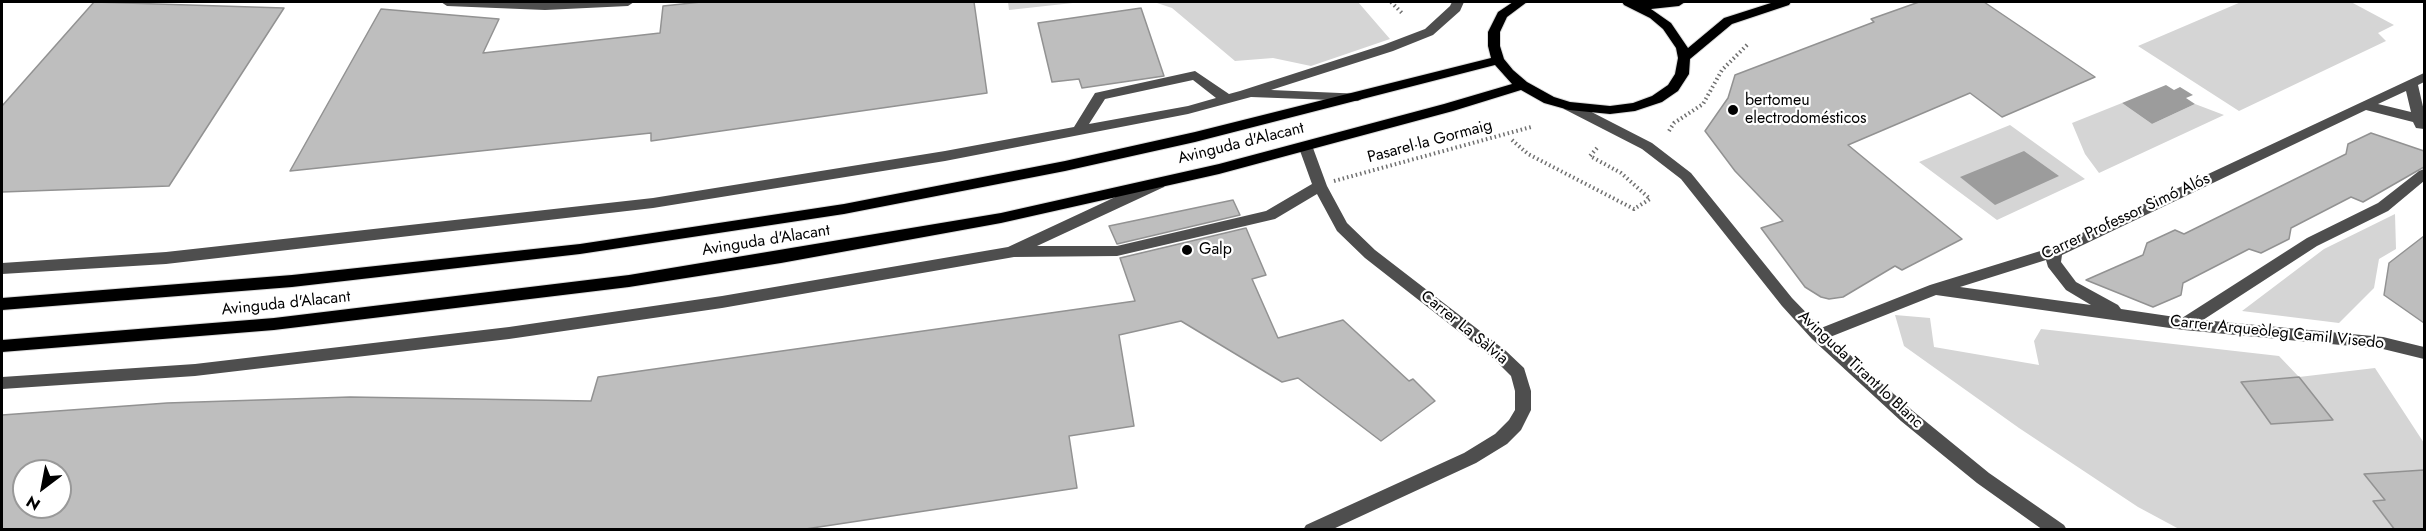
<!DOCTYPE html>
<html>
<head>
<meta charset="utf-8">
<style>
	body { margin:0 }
	#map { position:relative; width:2426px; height:531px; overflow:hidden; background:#fff; font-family:Jost,sans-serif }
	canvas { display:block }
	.frame { position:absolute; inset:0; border:3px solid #000; pointer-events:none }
	.north { position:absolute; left:12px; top:459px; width:60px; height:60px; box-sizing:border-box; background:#fff; border:2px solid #999; border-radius:50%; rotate:212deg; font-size:16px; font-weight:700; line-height:24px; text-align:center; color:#000 }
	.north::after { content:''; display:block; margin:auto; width:21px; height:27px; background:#000; clip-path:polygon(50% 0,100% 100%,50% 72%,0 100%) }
</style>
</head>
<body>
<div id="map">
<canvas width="2426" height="531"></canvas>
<div class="frame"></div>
<div class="north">N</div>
</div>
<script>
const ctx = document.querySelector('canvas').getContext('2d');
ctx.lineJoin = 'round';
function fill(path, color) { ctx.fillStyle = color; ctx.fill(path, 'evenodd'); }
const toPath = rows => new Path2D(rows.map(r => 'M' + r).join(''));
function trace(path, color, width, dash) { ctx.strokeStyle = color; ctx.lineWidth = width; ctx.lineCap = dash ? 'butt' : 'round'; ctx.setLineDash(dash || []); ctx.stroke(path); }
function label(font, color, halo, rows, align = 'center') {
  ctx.font = font + ' Jost,sans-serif'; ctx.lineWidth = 4.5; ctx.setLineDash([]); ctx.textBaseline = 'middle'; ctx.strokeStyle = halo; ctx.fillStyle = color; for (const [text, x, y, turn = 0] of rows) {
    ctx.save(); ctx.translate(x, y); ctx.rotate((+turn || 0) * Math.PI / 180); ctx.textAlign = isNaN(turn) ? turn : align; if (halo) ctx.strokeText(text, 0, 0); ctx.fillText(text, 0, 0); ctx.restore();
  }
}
const green = toPath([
	[1008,2,1082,2,1009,10],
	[1154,2,1358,2,1390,39,1311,66,1273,58,1235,61,1172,8],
	[2241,2,2351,2,2394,25,2378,33,2386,41,2239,111,2138,46],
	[2122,103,2152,124,2195,104,2224,115,2099,173,2085,154,2072,123],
	[2010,125,2085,179,1997,220,1919,162],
	[2395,214,2396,249,2379,259,2374,288,2339,323,2242,311,2324,249],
	[1895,315,1930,318,1934,347,2039,365,2034,341,2041,329,2279,356,2299,377,2375,368,2424,443,2424,470,2364,474,2385,500,2373,502,2395,529,2179,529,2138,507,2019,428,1904,346],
	[2299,377,2332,420,2271,424,2241,383]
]);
const water = toPath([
	[2166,85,2174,90,2180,87,2193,95,2186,98,2195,104,2152,124,2122,103],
	[2024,151,2059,176,1995,205,1960,177]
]);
const building = toPath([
	[94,2,284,8,169,186,2,192,2,106,94,2],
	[701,2,974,2,987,93,651,141,651,133,290,171,381,9,499,19,483,53,660,33,663,6,701,2],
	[1919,2,1984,2,2095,77,2002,117,1970,93,1848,145,1962,239,1902,270,1895,266,1843,297,1829,299,1821,297,1805,287,1761,228,1783,221,1735,171,1705,131,1728,98,1735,75,1874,22,1871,19,1919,2],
	[1141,8,1164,76,1082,88,1079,79,1052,82,1038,23,1141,8],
	[2371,133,2424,151,2424,167,2363,202,2351,197,2291,228,2289,239,2261,253,2249,249,2183,283,2181,295,2153,307,2086,280,2143,255,2147,243,2175,230,2184,234,2346,154,2348,144,2371,133],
	[1233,200,1240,215,1117,244,1109,226,1233,200],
	[1246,228,1266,275,1252,279,1278,338,1343,320,1409,381,1413,379,1435,401,1381,441,1298,378,1282,382,1181,321,1119,335,1134,426,1069,436,1077,488,799,530,2,530,2,415,167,403,350,397,591,401,598,377,1135,301,1120,258,1246,228],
	[24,471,60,471,60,507,24,507,24,471],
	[2424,236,2424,323,2384,295,2389,263,2424,236],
	[2299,377,2333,420,2271,424,2241,382,2299,377],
	[2424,470,2424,530,2395,530,2373,501,2385,500,2364,474,2424,470]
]);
const path = toPath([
	[1391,2,1402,13],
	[1669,131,1674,123,1703,104,1722,70,1749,43],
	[1512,140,1528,154,1634,209,1650,199,1621,173,1590,156,1597,148]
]);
const minor = toPath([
	[441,2,634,2,628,6,545,10,447,6,441,2],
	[1452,2,1464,2,1460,11,1433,35,1393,51,1271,90,1363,94,1365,97,1358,101,1251,97,1188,114,945,161,653,208,166,264,2,274,2,263,166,252,653,198,945,151,1074,127,1095,93,1195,71,1229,94,1240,91,1383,45,1425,29,1450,6,1452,2],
	[1193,80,1216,98,1188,106,1089,124,1105,99,1193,80],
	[2424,73,2424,82,2418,85,2424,111,2424,129,2416,128,2413,122,2366,110,2062,255,2061,262,2076,282,2118,305,2121,309,2182,318,2307,238,2378,203,2419,171,2424,169,2424,181,2388,211,2317,246,2203,320,2383,337,2424,347,2424,359,2383,349,2184,330,1936,295,1830,337,1913,411,1989,473,2064,525,2067,530,2043,530,1977,483,1901,421,1812,339,1782,306,1681,179,1642,149,1564,109,1562,106,1564,103,1574,103,1652,143,1691,173,1792,298,1821,328,1930,285,2050,248,2424,73],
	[2406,91,2411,112,2378,104,2406,91],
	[2046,260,2048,267,2066,290,2091,305,1960,287,2046,260],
	[1306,143,1313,148,1327,186,1347,223,1375,250,1506,351,1524,368,1531,391,1531,410,1521,430,1507,444,1476,463,1331,530,1303,530,1306,525,1464,453,1495,434,1509,420,1515,410,1515,391,1511,376,1494,359,1365,258,1337,231,1317,194,1275,219,1117,256,1014,257,722,308,509,339,195,376,2,389,2,377,195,364,509,327,722,296,1008,247,1154,179,1164,179,1166,183,1164,187,1037,246,1117,246,1266,211,1312,184,1299,148,1306,143]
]);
const major = toPath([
	[1513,2,1527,2,1507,17,1500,32,1500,46,1504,59,1513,70,1527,82,1554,97,1570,102,1610,106,1633,103,1652,96,1668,85,1675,74,1678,58,1676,48,1663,29,1650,18,1624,5,1622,2,1685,2,1679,6,1651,9,1671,23,1688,48,1724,18,1774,2,1791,2,1789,5,1732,24,1690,59,1689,74,1678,91,1662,102,1635,111,1610,114,1569,110,1544,103,1521,90,1453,111,1219,174,1001,223,781,263,629,287,274,330,2,352,2,340,274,318,629,275,1001,213,1219,164,1444,104,1512,84,1495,65,1195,142,1065,171,844,214,580,254,292,287,2,310,2,298,292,275,580,244,844,204,1065,161,1195,132,1491,58,1488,46,1488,32,1498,12,1513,2]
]);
const pathBridge = toPath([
	[1334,181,1531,127]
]);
const markers = [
	[1733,110,6,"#000"],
	[1187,250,6,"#000"]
];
const poiNames = [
	["bertomeu",1745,101],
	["electrodomésticos",1745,119],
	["Galp",1199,250]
];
const streetNames = [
	["Pasarel·la Gormaig",1430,142,-15],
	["Avinguda d'Alacant",1241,144,-14],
	["Carrer Professor Simó Alós",2126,217,-25],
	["Avinguda d'Alacant",766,241,-9],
	["Avinguda d'Alacant",286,304,-6],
	["Carrer La Sàlvia",1464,328,39],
	["Carrer Arqueòleg Camil Visedo",2277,333,6],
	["Avinguda Tirant lo Blanc",1860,370,43]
];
fill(green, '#d5d5d5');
fill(water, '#9c9c9c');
fill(building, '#bebebe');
trace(building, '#929292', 1.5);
trace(major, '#dbdbdb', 2);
trace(path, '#707070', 4, [1.5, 3]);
fill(minor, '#4e4e4e');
fill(major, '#000');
trace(pathBridge, '#707070', 4, [1.5, 3]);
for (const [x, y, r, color] of markers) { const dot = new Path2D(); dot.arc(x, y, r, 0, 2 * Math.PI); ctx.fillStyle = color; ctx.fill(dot); trace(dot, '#fff', 2); }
label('16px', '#000', '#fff', poiNames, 'left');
label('16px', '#000', '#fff', streetNames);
</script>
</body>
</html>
